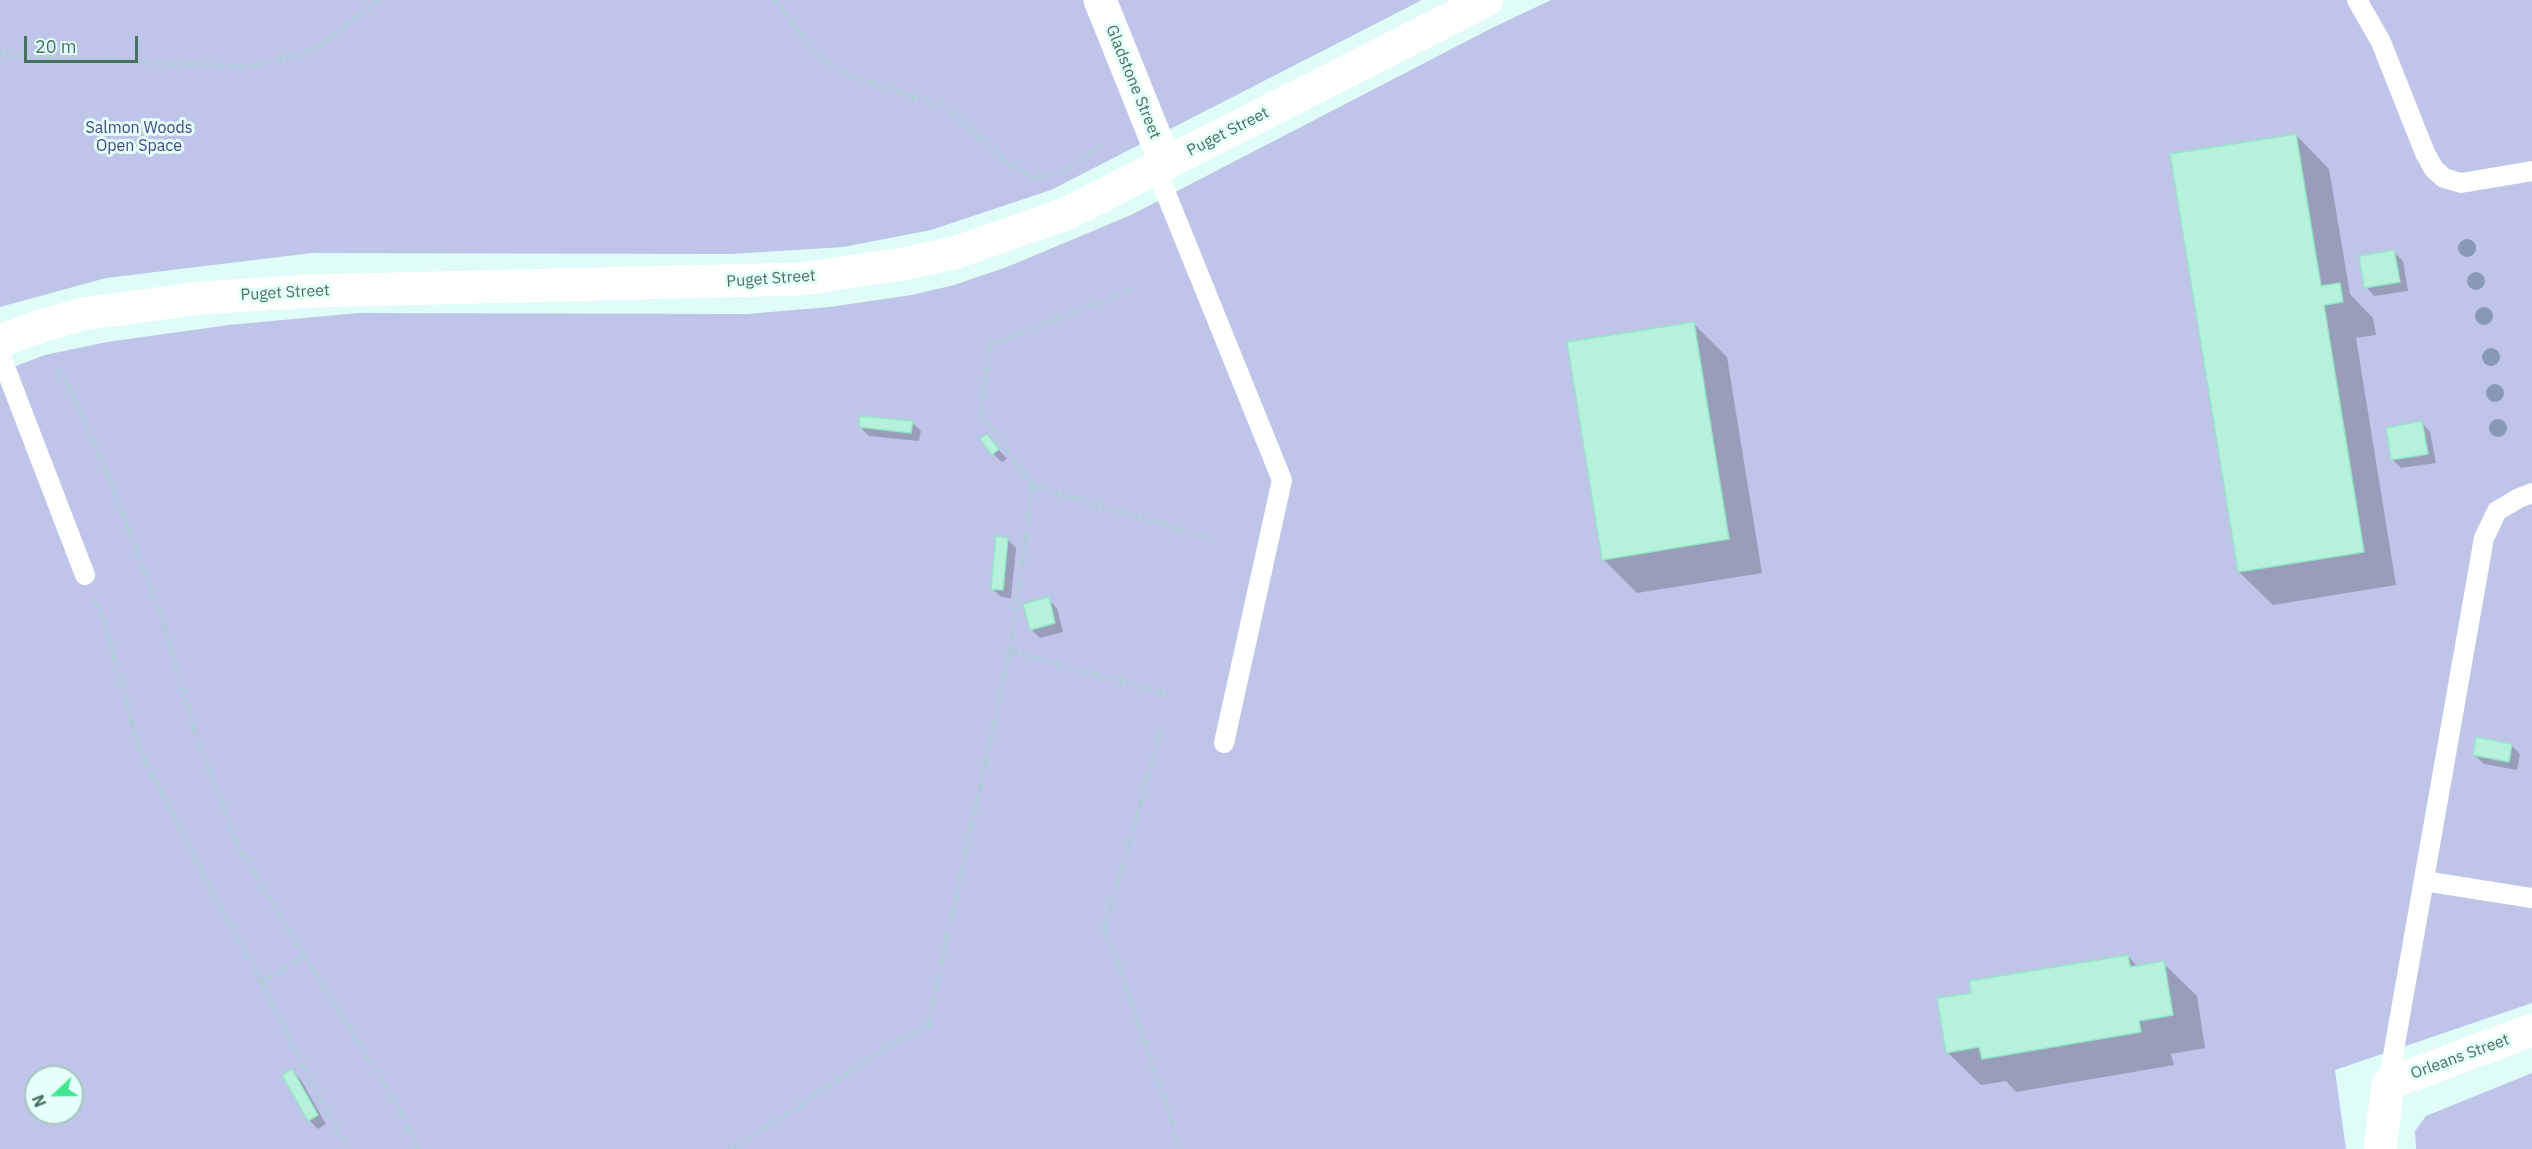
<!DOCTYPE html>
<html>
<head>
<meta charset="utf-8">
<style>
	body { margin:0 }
	#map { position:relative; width:2532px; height:1149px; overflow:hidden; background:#dffcf8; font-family:"IBM Plex Sans",sans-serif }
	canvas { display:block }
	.north { position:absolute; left:24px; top:1065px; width:60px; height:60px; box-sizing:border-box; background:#e5fffb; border:2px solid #a6c7bd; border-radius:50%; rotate:248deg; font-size:16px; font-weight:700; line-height:24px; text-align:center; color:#477261 }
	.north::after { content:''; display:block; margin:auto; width:21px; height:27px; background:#42e890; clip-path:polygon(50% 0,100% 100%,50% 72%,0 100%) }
	.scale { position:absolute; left:24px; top:36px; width:114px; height:27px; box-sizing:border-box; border:3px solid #477261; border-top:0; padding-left:8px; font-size:18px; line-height:21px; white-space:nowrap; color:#477261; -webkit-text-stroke:4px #e5fffb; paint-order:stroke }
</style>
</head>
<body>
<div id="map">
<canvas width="2532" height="1149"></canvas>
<div class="north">N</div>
<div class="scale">20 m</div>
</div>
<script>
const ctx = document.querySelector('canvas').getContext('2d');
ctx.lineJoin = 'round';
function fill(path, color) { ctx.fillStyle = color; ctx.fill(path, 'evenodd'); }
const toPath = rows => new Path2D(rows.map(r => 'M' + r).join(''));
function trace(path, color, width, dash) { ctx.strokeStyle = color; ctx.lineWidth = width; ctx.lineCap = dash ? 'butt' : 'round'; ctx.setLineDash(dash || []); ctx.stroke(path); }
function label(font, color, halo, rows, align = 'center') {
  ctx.font = font + ' "IBM Plex Sans",sans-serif'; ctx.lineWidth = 6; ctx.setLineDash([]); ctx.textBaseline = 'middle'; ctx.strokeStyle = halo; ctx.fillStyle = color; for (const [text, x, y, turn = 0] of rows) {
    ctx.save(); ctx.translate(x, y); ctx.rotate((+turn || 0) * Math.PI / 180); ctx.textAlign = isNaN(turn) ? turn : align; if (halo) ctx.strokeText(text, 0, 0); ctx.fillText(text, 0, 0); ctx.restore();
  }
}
const green = toPath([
	[0,0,1422,0,1051,190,931,230,843,247,731,254,312,253,106,278,0,307],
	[1551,0,2532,0,2532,1003,2335,1070,2346,1149,0,1149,0,372,45,355,107,342,229,325,358,313,747,314,829,307,912,295,954,285,1007,267,1131,215,1490,29],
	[36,1077,72,1077,72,1113,36,1113],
	[2532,1073,2532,1149,2416,1149,2415,1131,2426,1116]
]);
const shadow = toPath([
	[2296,135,2329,169,2350,294,2373,318,2376,335,2356,338,2396,585,2273,605,2239,572],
	[2394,252,2403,261,2408,291,2374,296,2366,287],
	[1694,324,1727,357,1762,573,1637,593,1603,559],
	[912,422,921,431,919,441,869,436,860,427],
	[2422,423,2430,432,2436,463,2401,468,2393,460],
	[995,445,1007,459,1002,462,993,454],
	[1007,539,1016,548,1011,598,1001,597,992,588],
	[1048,599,1057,608,1063,632,1040,638,1031,629],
	[2511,745,2520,754,2517,770,2484,764,2475,755],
	[2128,956,2138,967,2163,963,2197,996,2205,1048,2171,1054,2174,1065,2016,1092,2006,1081,1981,1085,1947,1052,1972,994],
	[292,1071,301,1080,326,1124,318,1129,309,1120]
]);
const building = toPath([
	[2296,134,2321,286,2340,283,2343,302,2324,305,2364,552,2238,572,2170,154,2296,134],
	[2394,250,2400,282,2364,288,2359,256,2394,250],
	[1694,322,1729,539,1602,560,1567,342,1694,322],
	[860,416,913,421,911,433,859,427,860,416],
	[2422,421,2428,454,2391,460,2386,428,2422,421],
	[987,434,999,449,992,455,980,439,987,434],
	[996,536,1008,538,1003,590,991,589,996,536],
	[1049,597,1055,623,1030,630,1023,604,1049,597],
	[2476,737,2512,744,2509,762,2473,755,2476,737],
	[2128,955,2130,967,2164,961,2173,1015,2139,1021,2141,1032,1982,1059,1979,1047,1946,1053,1937,998,1971,993,1969,981,2128,955],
	[292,1069,318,1115,308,1121,282,1075,292,1069]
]);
const path = toPath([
	[775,0,817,55,853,77,945,107,1010,164,1032,178,1062,172,1103,144],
	[0,53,12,56,247,67,301,54,327,41,378,0],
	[57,371,69,387,110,480,163,620,195,733,238,847,398,1107,419,1149],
	[1033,486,1216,540],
	[95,600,105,624,139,749,347,1149],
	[1010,651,1033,486,981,413,990,345,1135,289],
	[1161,731,1105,928,1170,1115,1177,1149],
	[260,983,305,957],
	[729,1149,740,1145,877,1053,928,1025,1010,651,1171,695]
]);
const service = toPath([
	[2357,0,2381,42,2425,153,2434,169,2444,178,2461,183,2532,171],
	[1156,169,1282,480,1224,743],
	[0,354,85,575],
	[2424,881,2532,898],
	[2388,1084,2484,538,2497,511,2519,498,2532,493]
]);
const minor = toPath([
	[1100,0,1166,164],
	[2380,1149,2388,1084,2532,1030]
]);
const tertiary = toPath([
	[0,341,41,326,83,314,201,298,313,291,801,279,909,263,957,252,1066,214,1487,0]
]);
const trees = [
	[2467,248],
	[2476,281],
	[2484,316],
	[2491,357],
	[2495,393],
	[2498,428]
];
const streetNames = [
	["Gladstone Street",1133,82,68],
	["Puget Street",1228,132,-27],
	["Puget Street",771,279,-4],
	["Puget Street",285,293,-3],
	["Orleans Street",2460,1057,-20]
];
const parkNames = [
	["Salmon Woods",139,128],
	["Open Space",139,146]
];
fill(green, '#bec5e9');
fill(shadow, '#0003');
fill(building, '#b6f1dc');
trace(building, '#97e4c7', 1.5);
trace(path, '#9ad6c0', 4, [1.5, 4.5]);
trace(service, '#fff', 20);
trace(minor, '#fff', 33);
trace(tertiary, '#fff', 33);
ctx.fillStyle = '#8a98b8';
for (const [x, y] of trees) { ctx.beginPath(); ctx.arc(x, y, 9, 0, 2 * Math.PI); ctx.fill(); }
label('16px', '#477261', '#e5fffb', streetNames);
label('16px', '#444784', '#e5fffb', parkNames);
</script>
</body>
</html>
